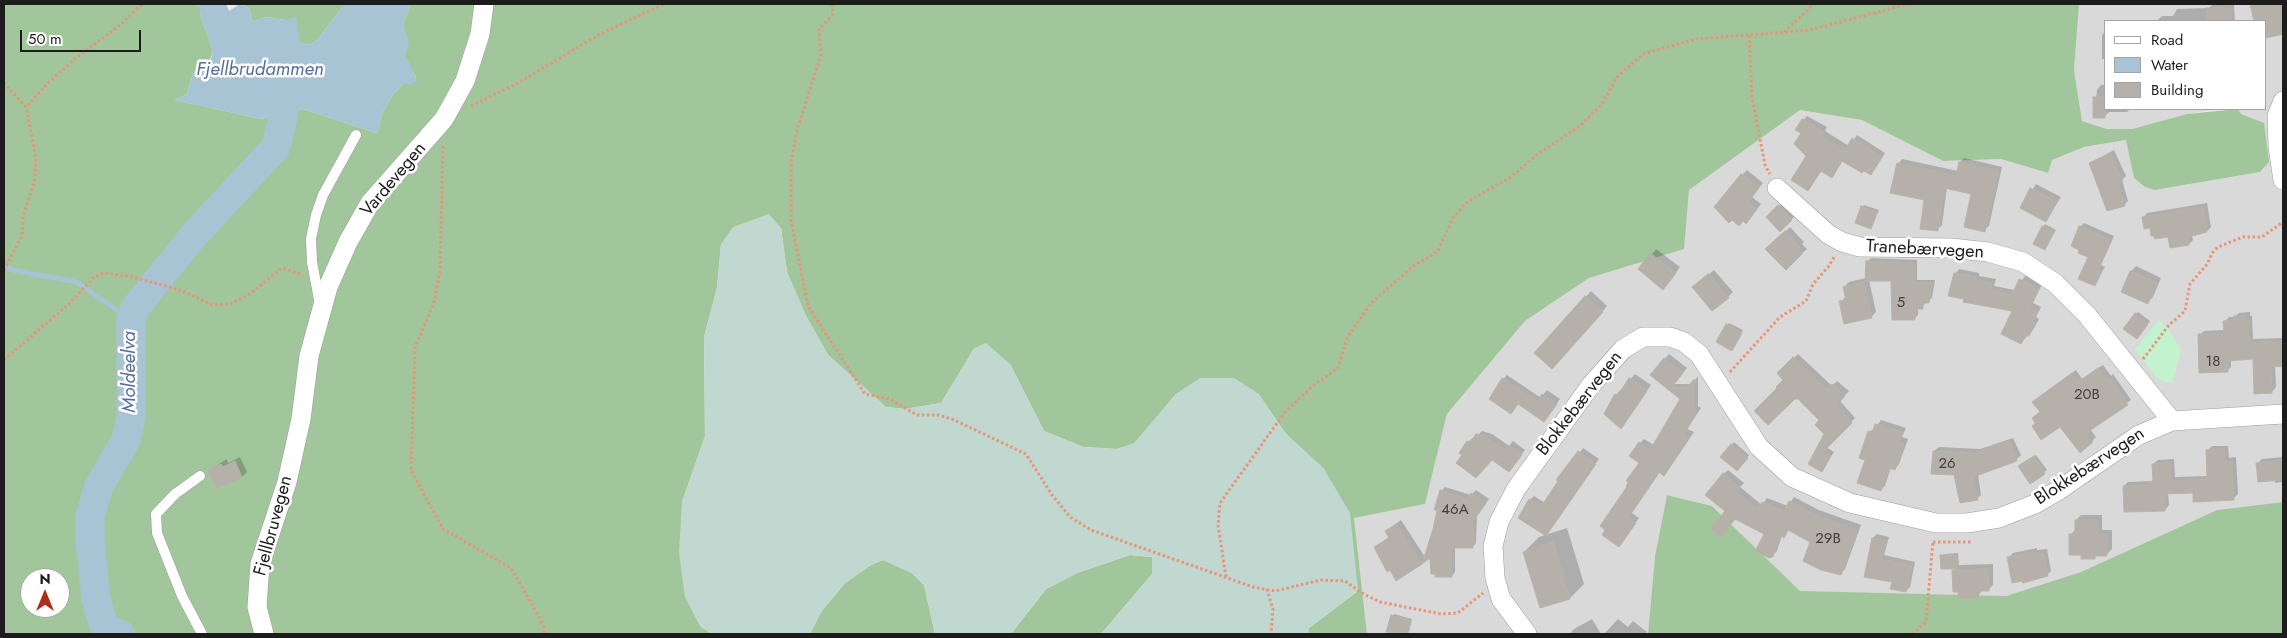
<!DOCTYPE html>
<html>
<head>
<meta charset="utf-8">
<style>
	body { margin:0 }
	#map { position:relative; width:2287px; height:638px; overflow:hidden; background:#eceae2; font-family:Jost,sans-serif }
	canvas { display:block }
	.frame { position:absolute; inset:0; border:5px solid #1c1c1c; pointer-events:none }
	.legend { position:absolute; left:2104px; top:20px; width:162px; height:90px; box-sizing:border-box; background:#fff; border:1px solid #a4a4a4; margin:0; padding:6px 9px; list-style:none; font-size:15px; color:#1c1c1c }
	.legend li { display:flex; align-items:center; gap:10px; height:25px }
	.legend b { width:25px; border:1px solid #a4a4a4 }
	.north { position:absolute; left:20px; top:568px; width:50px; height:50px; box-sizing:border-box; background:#fff; border:1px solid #a4a4a4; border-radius:50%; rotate:0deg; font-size:14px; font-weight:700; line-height:20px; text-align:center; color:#1c1c1c }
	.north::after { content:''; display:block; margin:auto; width:18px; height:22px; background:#af2e18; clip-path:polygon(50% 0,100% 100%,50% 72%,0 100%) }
	.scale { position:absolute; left:20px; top:30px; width:121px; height:22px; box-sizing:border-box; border:2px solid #1c1c1c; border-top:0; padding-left:6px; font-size:15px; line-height:18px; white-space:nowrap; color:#1c1c1c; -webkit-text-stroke:4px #fff; paint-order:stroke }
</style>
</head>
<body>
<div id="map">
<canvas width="2287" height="638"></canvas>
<div class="frame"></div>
<ul class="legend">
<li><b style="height:6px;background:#fff"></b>Road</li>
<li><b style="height:14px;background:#a8c4d4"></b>Water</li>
<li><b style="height:14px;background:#b5b0a9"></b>Building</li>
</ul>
<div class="north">N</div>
<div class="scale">50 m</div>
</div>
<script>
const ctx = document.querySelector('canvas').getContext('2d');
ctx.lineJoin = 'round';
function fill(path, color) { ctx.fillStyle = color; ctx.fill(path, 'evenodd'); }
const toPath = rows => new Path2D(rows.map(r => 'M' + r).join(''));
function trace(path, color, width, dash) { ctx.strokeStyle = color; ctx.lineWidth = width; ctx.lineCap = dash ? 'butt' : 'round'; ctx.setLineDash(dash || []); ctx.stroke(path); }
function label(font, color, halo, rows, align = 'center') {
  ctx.font = font + ' Jost,sans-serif'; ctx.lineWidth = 5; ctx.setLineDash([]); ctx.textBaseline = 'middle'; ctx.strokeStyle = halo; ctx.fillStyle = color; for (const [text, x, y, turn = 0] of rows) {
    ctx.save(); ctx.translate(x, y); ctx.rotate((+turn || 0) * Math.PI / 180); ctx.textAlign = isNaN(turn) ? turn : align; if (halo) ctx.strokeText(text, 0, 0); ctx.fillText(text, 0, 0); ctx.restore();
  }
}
const residential = toPath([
	[2079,4,2283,4,2283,502,2217,510,2081,572,2006,596,1800,592,1712,506,1667,495,1655,556,1648,634,1367,634,1354,518,1425,504,1447,414,1525,321,1589,278,1683,249,1689,190,1800,109,1862,120,1943,161,2001,159,2047,173,2052,160,2084,147,2127,140,2134,178,2155,190,2260,172,2265,167,2238,109,2266,109,2266,21,2106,21,2106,109,2221,109,2187,114,2132,129,2107,129,2082,121,2074,70]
]);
const forest = toPath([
	[4,4,202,4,200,14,213,51,209,63,193,74,187,94,175,100,261,119,303,109,377,133,382,114,394,93,403,84,416,77,404,57,407,47,403,24,411,4,2084,4,2079,5,2074,70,2082,121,2107,129,2132,129,2187,114,2238,109,2241,114,2264,123,2269,162,2260,172,2155,190,2145,187,2134,178,2126,140,2084,147,2052,160,2048,173,2001,159,1943,161,1862,120,1800,110,1689,190,1684,249,1589,278,1525,321,1447,414,1425,504,1354,518,1367,634,1308,634,1309,628,1358,591,1324,469,1286,434,1258,394,1176,394,1134,444,1117,449,1083,447,1044,431,1010,364,974,349,941,403,905,409,886,407,828,355,805,314,787,272,781,228,721,244,717,288,704,337,705,436,682,502,700,626,712,634,4,634],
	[30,578,60,578,60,608,30,608],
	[240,4,345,4,317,40,309,45,300,43,285,20,266,17,252,22,249,8],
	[1667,495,1712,506,1800,591,2006,596,2081,572,2217,510,2283,502,2283,634,1648,634,1655,556],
	[1130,555,1152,557,1152,574,1101,634,1011,634,1046,589,1077,573],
	[883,560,912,573,924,585,935,634,810,634,821,612,845,583,871,565]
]);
const wetland = toPath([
	[769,214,781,228,787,272,805,314,828,355,886,407,905,409,941,403,974,348,986,343,1010,364,1044,431,1083,447,1117,449,1134,443,1176,394,1200,378,1234,378,1259,394,1286,434,1324,469,1350,513,1358,591,1309,628,1308,634,1101,634,1152,574,1152,557,1130,555,1077,573,1046,589,1011,634,935,634,924,585,912,573,883,560,871,565,845,583,821,612,810,634,712,634,700,626,685,597,679,553,682,502,705,436,704,337,717,288,721,244,733,227]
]);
const park = toPath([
	[2159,320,2168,328,2181,350,2173,383,2162,381,2156,377,2135,349]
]);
const water = toPath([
	[202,4,226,4,229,11,240,4,249,8,252,22,266,17,285,20,296,17,300,42,308,45,317,40,345,4,411,4,403,24,409,43,404,57,408,60,417,81,411,84,403,84,394,93,382,114,377,133,303,109,261,119,174,100,187,94,193,74,210,63,213,51,200,14,200,5]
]);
const shadow = toPath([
	[2251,4,2283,4,2283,32,2266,36,2266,21,2255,21],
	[2212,5,2234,5,2235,21,2128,21,2158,20,2162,16,2173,16,2177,9,2209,8],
	[2106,30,2106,59,2102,59,2102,35],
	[2101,85,2106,85,2106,109,2130,109,2127,112,2109,112,2104,117,2094,117,2097,90],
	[1807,116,1827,127,1825,131,1849,146,1857,135,1885,153,1875,169,1870,174,1843,160,1832,176,1822,170,1808,189,1808,156,1803,133,1803,120],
	[2114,150,2126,176,2122,180,2128,201,2124,205,2091,163],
	[1964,158,2002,167,1989,226,1984,230,1973,193,1947,187,1942,225,1938,229,1925,199,1898,164,1902,159,1958,171,1960,162],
	[1747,170,1763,183,1752,197,1761,204,1751,217,1743,220,1732,219,1742,175],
	[2036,184,2061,197,2046,220,2022,207],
	[2207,203,2211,227,2207,231,2192,235,2193,240,2189,244,2171,247,2169,236,2151,227,2143,218,2147,213],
	[1781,204,1794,217,1780,230,1767,217],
	[1864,205,1879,210,1871,228,1862,207],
	[2084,223,2114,236,2101,265,2105,267,2094,285,2090,257,2080,227],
	[2045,224,2056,230,2045,249,2034,244],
	[1790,227,1804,242,1802,244,1807,249,1786,268,1767,249],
	[1656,249,1680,267,1668,283,1640,269],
	[1871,258,1917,260,1917,280,1935,280,1932,298,1926,302,1922,308,1918,308,1918,315,1914,319,1892,279,1869,280,1876,312,1871,317,1841,302,1846,296,1844,287,1849,282,1866,278,1867,262],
	[2136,266,2161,278,2153,297,2148,302,2122,291,2131,271],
	[1959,269,1979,273,1979,276,1996,279,1994,286,2015,290,2025,276,2042,284,2033,303,2041,307,2036,317,2039,319,2033,330,2021,343,2014,310,1965,298,1955,274],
	[1714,270,1733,292,1728,297,1699,283],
	[1591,291,1607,306,1557,363,1536,353],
	[2138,312,2150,321,2139,336,2136,314],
	[2250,312,2250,316,2252,316,2253,339,2283,338,2283,364,2275,365,2276,387,2272,392,2254,358,2231,360,2231,367,2227,371,2200,335,2204,331,2225,330,2225,321,2229,317,2235,317,2239,313],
	[1729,323,1743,330,1734,347,1727,325],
	[1669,354,1687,368,1674,384,1692,384,1698,376,1698,406,1701,408,1687,429,1694,432,1668,470,1664,474,1660,472,1632,513,1639,518,1619,545,1627,489,1641,462,1640,443,1644,439,1654,445,1682,398,1652,375],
	[1798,354,1832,386,1837,381,1849,391,1840,401,1855,418,1826,447,1834,452,1822,470,1809,463,1826,434,1821,420,1779,373],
	[2103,365,2111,376,2113,374,2131,400,2090,429,2096,437,2092,441,2080,451,2060,426,2033,426,2041,411,2034,402,2038,398,2076,370,2082,379],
	[1635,374,1651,385,1621,427,1616,395],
	[1507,375,1541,398,1547,390,1560,399,1548,416,1503,379],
	[1881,420,1906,428,1902,437,1908,439,1899,464,1895,469,1891,467,1885,486,1880,490,1867,459,1869,432,1875,428],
	[1482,431,1492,434,1509,446,1513,441,1525,450,1513,466,1492,458,1464,454,1468,442,1473,438,1474,439],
	[2013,438,2021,455,2016,460,1978,474,1981,495,1977,499,1934,451,1939,447,1980,449],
	[1734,442,1749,455,1737,470,1721,457],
	[2212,446,2228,446,2229,458,2236,457,2238,494,2233,499,2194,492,2168,493,2169,505,2165,510,2124,486,2128,482,2152,481,2154,479,2153,464,2158,460,2174,459,2175,477,2208,476,2208,450],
	[1583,448,1599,459,1546,534,1530,500,1534,496,1545,503],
	[2036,455,2047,470,2030,482,2022,465],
	[240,457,247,472,242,477,217,487,209,470,227,459,228,463],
	[2283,457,2283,482,2275,483,2275,479,2258,463,2262,459],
	[1728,470,1744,483,1740,487,1762,505,1767,498,1788,506,1794,497,1819,510,1861,525,1845,569,1840,574,1812,541,1790,530,1782,535,1777,551,1772,556,1765,534,1736,518,1721,536,1727,511,1724,474],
	[1445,487,1471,495,1476,490,1489,499,1477,516,1476,543,1472,547,1455,547,1455,572,1452,576,1432,556,1397,579,1376,547,1390,536,1386,531,1401,520,1425,557,1434,529,1441,491],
	[2081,515,2102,515,2102,530,2112,530,2112,549,2107,554,2098,554,2094,558,2070,535,2075,530,2076,520],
	[1567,528,1584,584,1570,598,1541,607,1524,552,1539,537],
	[1877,534,1889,537,1884,555,1915,562,1910,587,1906,591,1893,581,1866,576,1873,538],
	[2037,548,2037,550,2047,549,2051,571,2047,575,2009,557,2013,553],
	[1958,553,1959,565,1993,564,1993,585,1988,590,1982,590,1977,598,1959,590,1954,570,1956,568,1942,556,1944,554],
	[1394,614,1412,619,1408,634,1388,631],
	[1592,619,1601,634,1570,634,1574,629],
	[1618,619,1628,627,1633,621,1647,632,1645,634,1604,634]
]);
const stream = toPath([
	[197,4,200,5],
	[4,265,12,270,77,282,131,320]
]);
const river = toPath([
	[120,634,105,629,96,599,90,540,90,516,99,486,126,440,131,417,131,320,135,308,194,235,276,147,284,113]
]);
const building = toPath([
	[2250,4,2280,4,2283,34,2266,38,2266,21,2254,21,2250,4],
	[2207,8,2231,8,2231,21,2207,21,2207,8],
	[2093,97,2106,97,2105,118,2093,118,2093,97],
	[1802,119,1823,132,1821,136,1845,150,1852,138,1882,157,1871,175,1864,171,1862,173,1842,161,1832,178,1821,171,1808,191,1791,180,1806,156,1794,144,1801,133,1795,130,1802,119],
	[2110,153,2123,182,2118,184,2125,206,2107,211,2089,163,2110,153],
	[1959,162,1998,171,1985,232,1964,227,1971,194,1944,188,1938,231,1920,229,1924,200,1890,193,1897,163,1956,176,1959,162],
	[1741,174,1759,188,1748,202,1757,209,1746,224,1743,221,1739,226,1732,220,1729,223,1714,207,1741,174],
	[2030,188,2057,202,2046,222,2020,208,2030,188],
	[1778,205,1792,220,1780,232,1766,217,1778,205],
	[1861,206,1877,213,1871,229,1855,223,1861,206],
	[2203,207,2207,232,2188,237,2189,245,2170,248,2168,237,2155,239,2154,236,2151,236,2150,228,2144,229,2142,217,2203,207],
	[2042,226,2054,232,2045,250,2033,244,2042,226],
	[2079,226,2110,240,2098,269,2102,271,2095,286,2078,279,2088,257,2078,253,2079,250,2071,246,2079,226],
	[1785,231,1800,248,1798,250,1802,254,1786,270,1765,249,1785,231],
	[1650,253,1676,273,1663,290,1638,269,1650,253],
	[1866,261,1914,263,1914,283,1932,283,1929,303,1923,303,1923,309,1915,309,1915,320,1892,320,1891,281,1865,281,1866,261],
	[2130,271,2157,283,2148,304,2121,292,2130,271],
	[1954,273,1976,277,1975,280,1992,283,1991,291,2012,295,2019,279,2039,289,2029,307,2038,311,2032,322,2035,323,2029,336,2026,335,2021,344,2001,334,2012,311,1963,302,1964,299,1948,296,1954,273],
	[1708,274,1729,298,1712,311,1692,287,1708,274],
	[1864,282,1872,318,1844,324,1839,301,1846,300,1843,287,1864,282],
	[1585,296,1603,312,1552,369,1534,353,1585,296],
	[2135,313,2148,324,2137,339,2123,329,2135,313],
	[2234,316,2246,316,2246,320,2248,320,2250,342,2283,341,2283,366,2271,367,2272,393,2254,394,2253,359,2227,361,2228,372,2199,373,2198,334,2224,334,2223,321,2234,320,2234,316],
	[1726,324,1742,333,1732,351,1716,342,1726,324],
	[1793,357,1827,389,1832,384,1845,396,1837,405,1852,423,1823,452,1831,456,1822,472,1808,464,1824,434,1815,425,1819,420,1798,399,1795,399,1768,425,1754,411,1777,388,1776,387,1783,380,1777,373,1793,357],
	[1664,358,1683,373,1671,388,1687,388,1694,379,1694,411,1697,413,1684,434,1690,437,1664,476,1659,472,1628,518,1636,523,1619,547,1602,535,1605,530,1600,526,1626,488,1628,482,1626,481,1639,463,1629,456,1639,442,1650,450,1680,399,1650,375,1664,358],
	[2098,368,2106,379,2109,377,2128,405,2086,433,2093,442,2080,453,2060,427,2041,440,2032,426,2036,424,2032,418,2040,412,2032,402,2072,373,2078,382,2098,368],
	[1502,378,1537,401,1542,394,1557,404,1544,422,1518,404,1511,414,1489,399,1502,378],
	[1629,378,1647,391,1621,429,1604,414,1612,399,1615,394,1618,395,1629,378],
	[1875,424,1902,432,1899,442,1904,444,1895,470,1889,468,1881,491,1857,483,1865,460,1859,458,1868,431,1872,433,1875,424],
	[1476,434,1488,438,1504,450,1508,445,1522,455,1509,472,1492,460,1476,478,1456,463,1462,455,1459,453,1467,441,1470,443,1476,434],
	[2009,441,2017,461,1973,477,1978,500,1960,503,1954,475,1931,474,1933,451,1975,453,1997,444,1998,445,2009,441],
	[1731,444,1748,458,1737,471,1720,457,1731,444],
	[2224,449,2225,462,2232,461,2234,500,2193,502,2193,493,2164,494,2165,511,2124,512,2123,486,2149,485,2149,482,2153,482,2152,464,2171,463,2171,481,2207,479,2206,450,2224,449],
	[1578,451,1596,464,1546,536,1518,518,1529,499,1541,507,1558,481,1556,480,1578,451],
	[2034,456,2045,474,2030,484,2018,466,2034,456],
	[2283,460,2283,480,2258,482,2256,463,2283,460],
	[235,461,242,478,216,489,208,470,221,464,223,467,235,461],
	[1723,473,1740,488,1737,492,1758,510,1762,502,1784,511,1789,501,1814,514,1857,530,1841,575,1821,570,1803,561,1810,542,1788,530,1784,538,1780,535,1773,557,1769,558,1755,551,1764,534,1735,519,1721,537,1711,529,1725,511,1705,495,1723,473],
	[1440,490,1467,499,1471,493,1486,503,1473,521,1473,548,1451,548,1452,577,1435,577,1435,574,1431,574,1430,558,1422,564,1433,529,1437,510,1434,510,1440,490],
	[2075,520,2097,520,2097,535,2107,535,2107,556,2095,556,2095,559,2081,559,2081,555,2069,555,2069,534,2075,534,2075,520],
	[1396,524,1422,564,1396,581,1390,570,1387,572,1374,547,1389,538,1385,531,1396,524],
	[1872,538,1886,541,1881,559,1912,566,1906,592,1890,589,1892,582,1864,577,1872,538],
	[1553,542,1570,599,1540,608,1523,552,1553,542],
	[2033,552,2033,554,2043,553,2048,576,2023,583,2022,581,2012,583,2007,557,2033,552],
	[1940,555,1957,555,1957,569,1941,569,1940,555],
	[1988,569,1989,591,1977,591,1977,599,1958,599,1958,592,1953,592,1952,570,1988,569],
	[1391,615,1411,621,1408,634,1386,632,1391,615]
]);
const path = toPath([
	[832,4,833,14,819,30,821,55,797,130,791,162,791,220,808,306,865,394,890,399,917,415,938,415,952,419,1026,454,1052,495,1070,517,1091,530,1253,587,1275,591,1321,580,1345,581,1360,592,1380,602,1441,614,1458,613,1483,593],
	[1784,32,1814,4],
	[1749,35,1752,97,1765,165,1770,174],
	[4,83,26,107,47,84,77,57,118,27,142,4],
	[471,106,518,83,600,34,664,4],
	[443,146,440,270,434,303,415,347,411,470,443,529,511,568,543,624,544,634],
	[4,270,22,236,23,218,35,179,36,158,26,107],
	[2143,359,2169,325,2185,311,2190,284,2208,263,2212,253,2218,247,2243,237,2262,237,2283,222],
	[4,360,69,304,94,277,103,273,129,276,183,291,212,305,230,304,247,296,282,268,303,275],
	[1730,372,1780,317,1806,301,1813,284,1829,266,1834,257],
	[1933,542,1971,542],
	[1226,577,1218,525,1220,503,1285,412,1314,385,1338,368,1347,338,1371,303,1413,266,1437,252,1453,218,1467,202,1511,177,1538,154,1580,126,1602,104,1617,77,1643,54,1696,39,1810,30,1908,4],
	[1267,589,1273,610,1271,634],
	[1912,634,1926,622,1933,541]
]);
const service = toPath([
	[320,305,312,262,311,239,316,215,323,195,356,135],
	[200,476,175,494,156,514,157,533,182,596,202,634]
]);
const minor = toPath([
	[2283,101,2277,116,2278,147,2283,180],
	[1777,188,1828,234,1842,242,1860,247,1951,248,1988,252,2023,262,2055,283,2087,315,2172,421],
	[264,634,257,607,260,564,287,482,301,419,309,356,328,287,348,242,370,203,444,119,465,81,480,34,484,4],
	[1527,634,1501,599,1495,578,1493,546,1499,522,1516,489,1591,385,1623,349,1643,337,1670,337,1684,342,1699,354,1759,447,1792,477,1850,503,1936,523,1967,523,1999,518,2035,504,2059,490,2139,435,2172,421,2283,414]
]);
const numberNames = [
	["5",1901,303],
	["18",2213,362],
	["20B",2087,395],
	["26",1947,464],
	["46A",1455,510],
	["29B",1828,539]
];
const streetNames = [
	["Vardevegen",394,180,-50],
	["Tranebærvegen",1925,250,3],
	["Blokkebærvegen",1580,404,-52],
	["Blokkebærvegen",2090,467,-33],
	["Fjellbruvegen",274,526,-75]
];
const waterNames = [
	["Fjellbrudammen",260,70],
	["Moldeelva",130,372,-90]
];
fill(residential, '#dad9d9');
fill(forest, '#a2c69c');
fill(wetland, '#c1d8d1');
fill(park, '#c3f2ce');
fill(water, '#a8c4d4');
fill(shadow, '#0003');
trace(stream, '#a8c4d4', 5);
trace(river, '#a8c4d4', 29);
fill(building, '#b5b0a9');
trace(building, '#bbb3a7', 1);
trace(service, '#9d9d9d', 11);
trace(minor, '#9d9d9d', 20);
trace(path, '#e89477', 3, [2.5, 2.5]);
trace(service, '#fff', 10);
trace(minor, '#fff', 19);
label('15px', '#42413f', null, numberNames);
label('18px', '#1c1c1c', '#fff', streetNames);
label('italic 19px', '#546e9f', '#fff', waterNames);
</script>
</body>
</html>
